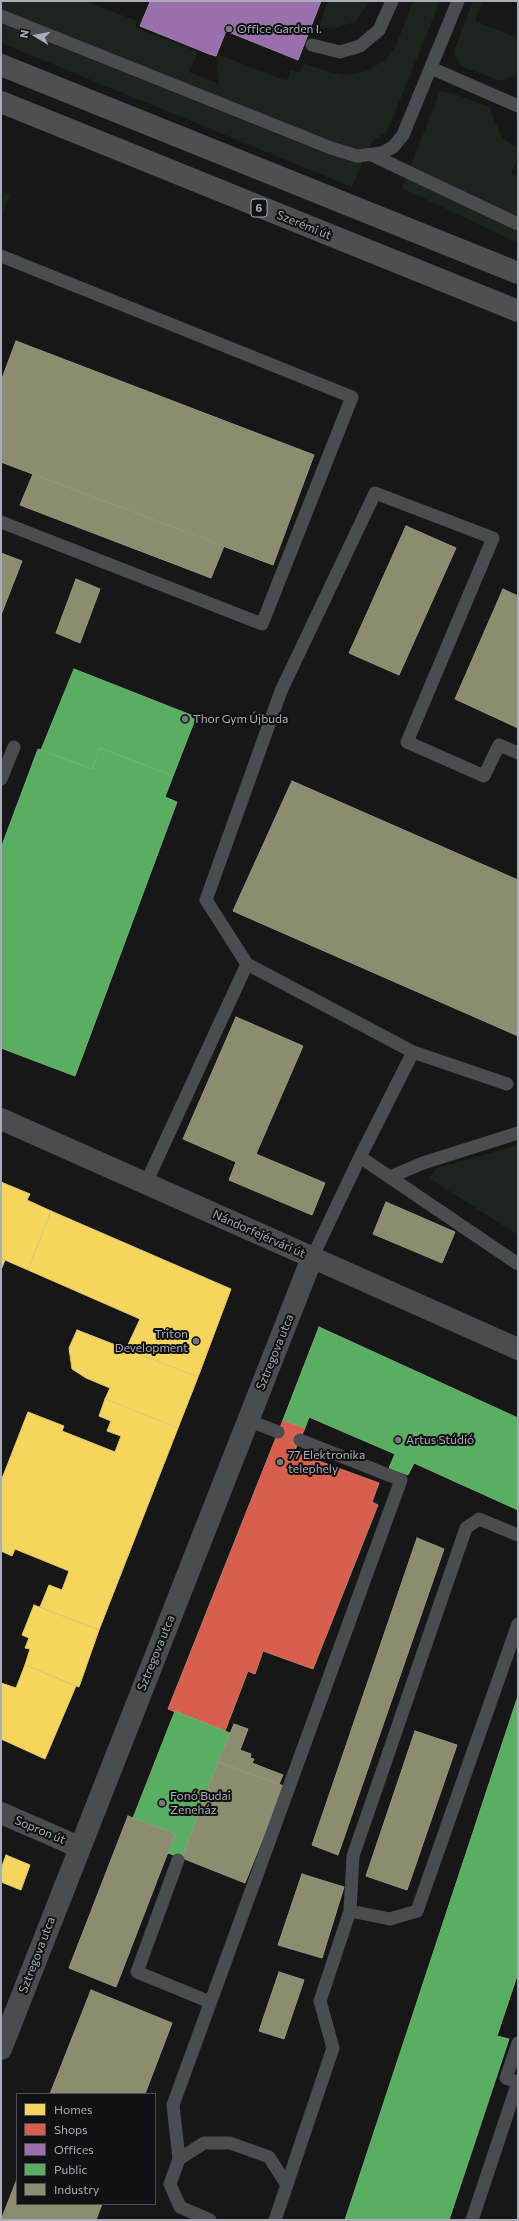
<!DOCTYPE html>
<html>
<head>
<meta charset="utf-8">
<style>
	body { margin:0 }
	#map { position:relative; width:519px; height:2221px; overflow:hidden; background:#171717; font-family:Commissioner,sans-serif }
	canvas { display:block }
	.frame { position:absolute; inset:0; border:2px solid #a8adb8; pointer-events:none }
	.legend { position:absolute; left:16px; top:2093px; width:140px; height:112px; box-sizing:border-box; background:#111113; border:1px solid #4d4f55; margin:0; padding:5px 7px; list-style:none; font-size:12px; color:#a8adb8 }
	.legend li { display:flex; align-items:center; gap:8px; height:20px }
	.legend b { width:20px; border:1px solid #4d4f55 }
	.north { position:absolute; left:16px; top:16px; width:40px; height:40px; -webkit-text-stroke:3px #111113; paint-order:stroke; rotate:280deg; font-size:11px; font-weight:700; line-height:16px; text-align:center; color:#a8adb8 }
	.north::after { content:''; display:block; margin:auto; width:14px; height:18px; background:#a8adb8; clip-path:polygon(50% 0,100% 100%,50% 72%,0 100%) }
</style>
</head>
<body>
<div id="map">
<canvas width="519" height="2221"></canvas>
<div class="frame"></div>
<ul class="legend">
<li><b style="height:11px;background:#f6d55c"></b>Homes</li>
<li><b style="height:11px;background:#d6604d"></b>Shops</li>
<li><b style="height:11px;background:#9970ab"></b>Offices</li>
<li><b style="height:11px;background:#5aae61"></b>Public</li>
<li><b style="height:11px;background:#8c8c6e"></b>Industry</li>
</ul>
<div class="north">N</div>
</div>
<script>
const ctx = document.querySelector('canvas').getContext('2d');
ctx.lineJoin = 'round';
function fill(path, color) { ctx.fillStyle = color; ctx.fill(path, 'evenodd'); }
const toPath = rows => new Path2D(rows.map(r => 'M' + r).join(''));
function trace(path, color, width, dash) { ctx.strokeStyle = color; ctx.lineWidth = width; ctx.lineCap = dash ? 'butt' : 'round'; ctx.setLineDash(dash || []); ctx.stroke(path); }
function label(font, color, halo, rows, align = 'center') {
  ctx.font = font + ' Commissioner,sans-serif'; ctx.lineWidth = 4; ctx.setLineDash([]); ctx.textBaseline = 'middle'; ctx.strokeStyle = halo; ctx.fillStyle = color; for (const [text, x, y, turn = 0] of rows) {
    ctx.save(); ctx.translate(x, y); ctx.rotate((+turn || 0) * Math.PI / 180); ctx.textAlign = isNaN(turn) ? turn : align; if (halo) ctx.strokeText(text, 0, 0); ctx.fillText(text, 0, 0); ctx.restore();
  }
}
const green = toPath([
	[1,1,85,1,137,21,135,27,198,52,189,72,219,84,216,56,220,55,287,81,291,70,300,73,303,63,330,72,345,75,367,71,385,60,396,46,413,1,440,1,387,132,372,141,352,187,1,43],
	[328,1,370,1,355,22,332,29,319,27],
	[473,1,482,1,475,21,518,38,518,74,501,81,463,67,457,61,454,51],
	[440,91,455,94,489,107,502,138,518,148,518,157,511,174,518,177,518,243,402,188],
	[1,191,10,194,1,218],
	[518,1145,518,1235,429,1178,435,1170,441,1167]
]);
const homes = toPath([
	[1,1182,30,1194,27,1200,51,1211,28,1270,5,1260,1,1270,1,1182],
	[51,1211,231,1289,198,1377,126,1349,140,1319,28,1270,51,1211],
	[77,1330,198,1377,178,1428,105,1399,110,1388,86,1378,72,1369,69,1348,77,1330],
	[105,1399,178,1428,99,1630,40,1607,49,1585,62,1590,69,1571,15,1549,12,1556,1,1551,1,1481,28,1412,64,1426,62,1431,115,1452,121,1436,107,1431,111,1421,99,1416,105,1399],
	[34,1605,99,1630,79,1687,25,1665,30,1649,25,1648,29,1638,22,1635,34,1605],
	[25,1665,76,1686,45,1759,1,1739,1,1683,16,1688,25,1665],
	[6,1855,30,1865,21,1890,1,1882,1,1869,6,1855]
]);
const shops = toPath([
	[283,1420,305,1428,294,1452,379,1483,372,1502,378,1505,313,1669,263,1651,255,1674,248,1671,225,1731,168,1709,283,1420]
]);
const offices = toPath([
	[148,1,321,1,298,60,226,31,216,56,209,54,140,26,150,2,148,1]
]);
const public = toPath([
	[74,669,196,717,173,776,100,748,92,769,41,750,74,669],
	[100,748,173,776,165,797,177,802,75,1076,1,1048,1,848,38,749,92,769,100,748],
	[319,1327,518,1418,518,1510,414,1463,408,1475,389,1468,395,1454,309,1417,305,1428,283,1420,319,1327],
	[518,1696,518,1973,497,2036,509,2039,449,2220,345,2220,518,1696],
	[175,1711,230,1733,182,1858,168,1853,175,1834,133,1818,175,1711]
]);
const industry = toPath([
	[16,341,314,455,273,565,1,462,1,381,16,341],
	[33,474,224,546,211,578,20,505,33,474],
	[406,526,456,548,399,675,349,653,406,526],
	[1,553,22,561,1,615,1,553],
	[76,579,100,589,80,643,56,633,76,579],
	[503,589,518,596,518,728,455,699,503,589],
	[292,781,518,880,518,1036,233,911,292,781],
	[236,1017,303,1046,256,1154,325,1183,312,1215,229,1180,236,1162,183,1139,236,1017],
	[386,1202,455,1232,442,1263,373,1234,386,1202],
	[417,1538,444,1549,338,1855,312,1845,417,1538],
	[234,1724,248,1729,240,1750,251,1754,250,1758,254,1759,252,1763,283,1775,279,1784,218,1762,234,1724],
	[415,1731,457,1745,407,1890,366,1876,415,1731],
	[218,1762,284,1786,245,1883,182,1858,218,1762],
	[128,1816,175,1834,116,1987,69,1968,128,1816],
	[302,1874,344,1887,322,1958,278,1945,302,1874],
	[279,1972,304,1980,284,2039,259,2031,279,1972],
	[91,1990,172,2023,145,2094,50,2094,91,1990],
	[17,2179,17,2204,102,2204,96,2220,1,2220,17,2179]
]);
const lane = toPath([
	[1,16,331,148,357,156,382,153,393,147,403,135,458,1],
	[312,45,340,52,360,46,379,30,392,1],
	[431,68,518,106],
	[372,155,518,224],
	[1,256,352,397,262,624,1,522],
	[1,779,14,747],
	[247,964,413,1052,360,1157,312,1258],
	[413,1052,507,1084],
	[360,1157,518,1264],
	[390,1177,423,1163,518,1133],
	[146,1183,247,964,206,900,281,691,375,493,493,538,407,742,484,776,499,745,518,753],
	[248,1420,278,1432],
	[178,1860,137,1972,210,2002],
	[350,1911,390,1919,417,1911,518,1624],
	[518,2043,506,2078,518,2082],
	[179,2159,173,2105,401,1480,300,1440],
	[210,2220,180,2207,170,2184,179,2159,204,2143,230,2143,269,2157,287,2185],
	[275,2220,333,2048,320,2001,350,1911,353,1856,466,1528,479,1519,518,1535],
	[472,2220,518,2082]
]);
const street = toPath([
	[1,1119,518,1349],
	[1,1813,79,1847],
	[1,2049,312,1258]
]);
const primary = toPath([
	[1,65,518,273],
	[1,102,518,311]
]);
const markers = [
	[229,29,4,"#757880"],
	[185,719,4,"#757880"],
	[196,1341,4,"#757880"],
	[398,1440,4,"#757880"],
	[280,1462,4,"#757880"],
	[162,1803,4,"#757880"]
];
const shields = [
	[259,208,16]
];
const shieldNames = [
	["6",259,208]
];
const poiNames = [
	["Office Garden I.",237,29],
	["Thor Gym Újbuda",193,719],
	["Triton",188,1334,"right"],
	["Development",188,1348,"right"],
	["Artus Stúdió",406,1440],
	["77 Elektronika",288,1455],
	["telephely",288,1469],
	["Fonó Budai",170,1796],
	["Zeneház",170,1810]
];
const streetNames = [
	["Szerémi út",304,225,22],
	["Nándorfejérvári út",259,1234,24],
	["Sztregova utca",275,1352,-68],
	["Sztregova utca",156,1653,-68],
	["Sopron út",40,1830,23],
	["Sztregova utca",37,1955,-69]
];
fill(green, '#1d241e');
fill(homes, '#f6d55c');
trace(homes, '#dfc978', 1);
fill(shops, '#d6604d');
trace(shops, '#c8776d', 1);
fill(offices, '#9970ab');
trace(offices, '#9e82af', 1);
fill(public, '#5aae61');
trace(public, '#71ae7b', 1);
fill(industry, '#8c8c6e');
trace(industry, '#949684', 1);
trace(lane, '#4b4c50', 13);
trace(street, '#4b4c50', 22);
trace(primary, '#4d4f52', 22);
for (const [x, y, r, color] of markers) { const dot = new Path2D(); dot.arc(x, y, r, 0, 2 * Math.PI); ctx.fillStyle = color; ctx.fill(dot); trace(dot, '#111113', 1.5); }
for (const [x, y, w] of shields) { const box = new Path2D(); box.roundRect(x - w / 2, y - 9, w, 18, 3); ctx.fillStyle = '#111113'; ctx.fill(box); trace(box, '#a8adb8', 1); }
label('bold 11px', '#a8adb8', null, shieldNames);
label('12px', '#a8adb8', '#111113', poiNames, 'left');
label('12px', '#a8adb8', '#111113', streetNames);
</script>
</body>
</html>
